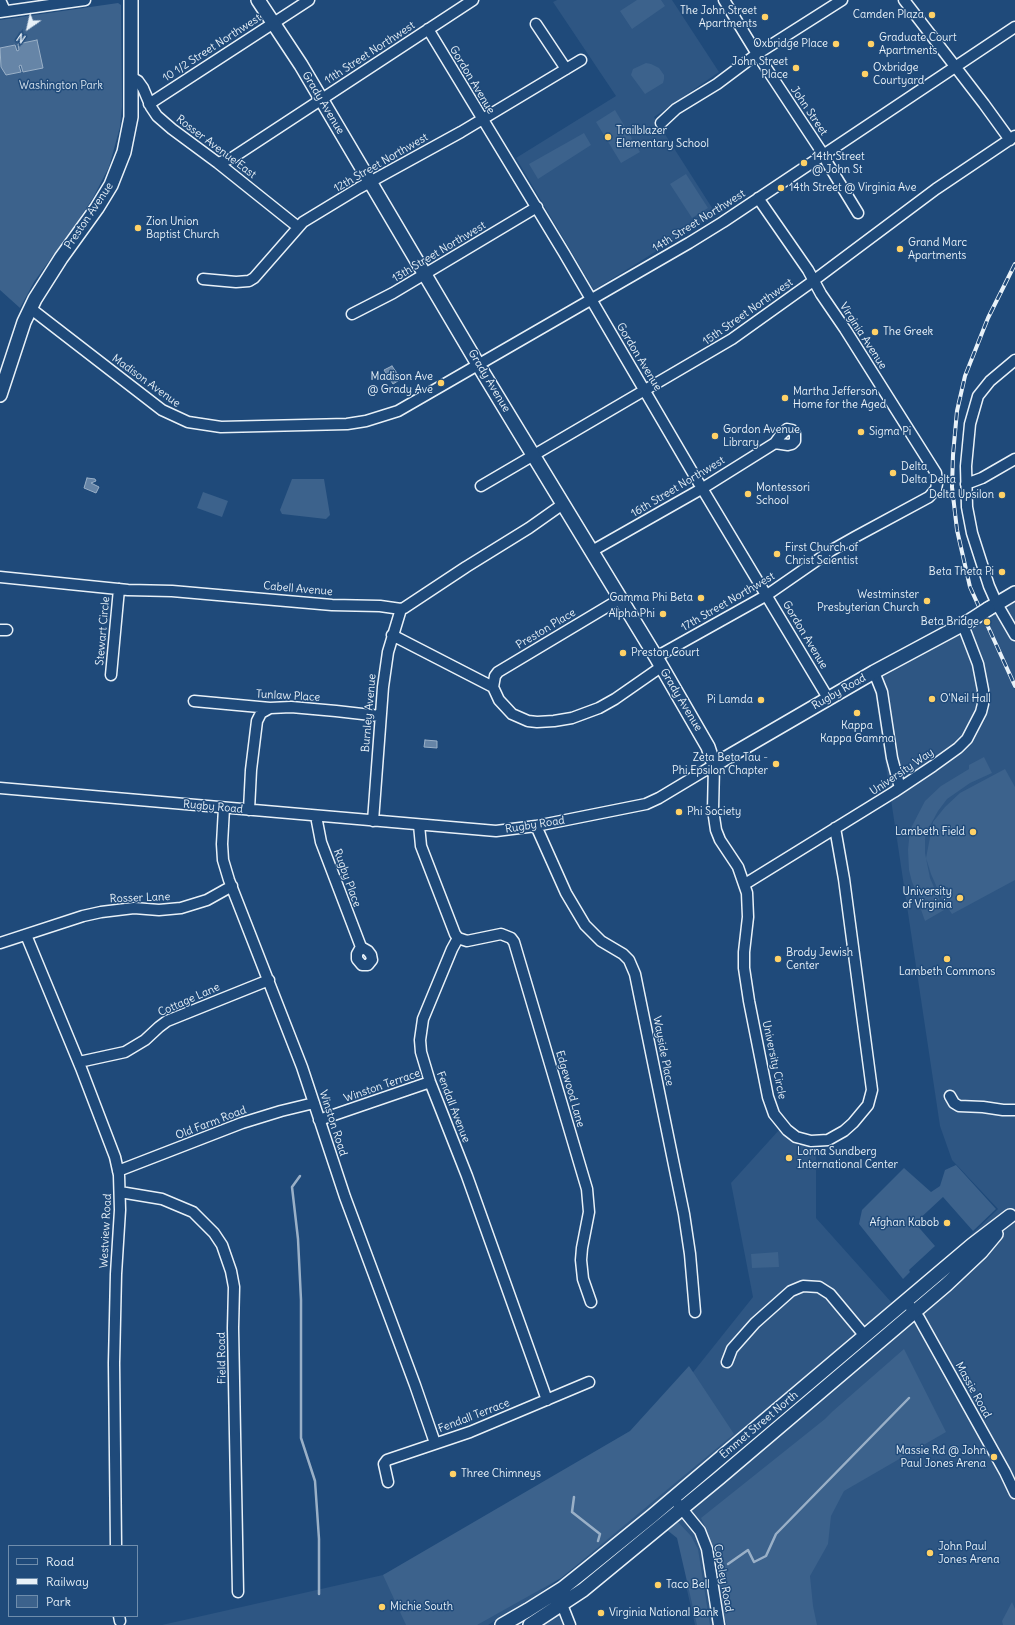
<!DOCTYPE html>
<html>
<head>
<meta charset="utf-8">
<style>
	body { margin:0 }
	#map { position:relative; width:1015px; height:1625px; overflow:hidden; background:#1f4a7a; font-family:Delius,sans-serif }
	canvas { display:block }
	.legend { position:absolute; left:8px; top:1545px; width:130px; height:72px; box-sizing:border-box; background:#1f4a7a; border:1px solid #6f8dac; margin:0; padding:5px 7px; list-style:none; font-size:12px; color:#e8f1f8 }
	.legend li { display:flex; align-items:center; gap:8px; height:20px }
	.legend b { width:20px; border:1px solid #6f8dac }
	.north { position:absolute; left:8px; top:8px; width:40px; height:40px; -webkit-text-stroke:3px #1f4a7a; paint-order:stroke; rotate:214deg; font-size:11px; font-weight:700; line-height:16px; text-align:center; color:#e8f1f8 }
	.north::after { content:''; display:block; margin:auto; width:14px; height:18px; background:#e8f1f8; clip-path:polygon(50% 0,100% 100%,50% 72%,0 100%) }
</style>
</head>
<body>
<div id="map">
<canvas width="1015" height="1625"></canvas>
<ul class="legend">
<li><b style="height:5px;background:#1f4a7a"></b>Road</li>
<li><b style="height:5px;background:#e8f1f8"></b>Railway</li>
<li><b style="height:11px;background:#3c628c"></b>Park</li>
</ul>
<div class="north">N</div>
</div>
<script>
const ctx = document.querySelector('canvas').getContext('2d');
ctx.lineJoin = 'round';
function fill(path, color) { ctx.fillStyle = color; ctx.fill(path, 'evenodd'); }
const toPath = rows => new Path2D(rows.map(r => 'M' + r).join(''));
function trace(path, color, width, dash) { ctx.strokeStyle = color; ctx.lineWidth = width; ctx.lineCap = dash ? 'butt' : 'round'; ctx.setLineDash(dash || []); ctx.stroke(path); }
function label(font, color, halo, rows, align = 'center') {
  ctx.font = font + ' Delius,sans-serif'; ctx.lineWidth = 3; ctx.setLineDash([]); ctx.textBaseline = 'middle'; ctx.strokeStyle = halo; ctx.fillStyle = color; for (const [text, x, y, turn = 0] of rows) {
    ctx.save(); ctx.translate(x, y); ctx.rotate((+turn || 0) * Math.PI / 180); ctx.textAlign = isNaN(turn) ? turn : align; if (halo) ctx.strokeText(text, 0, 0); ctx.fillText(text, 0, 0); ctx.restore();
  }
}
const built = toPath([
	[557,0,672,0,719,72,654,117,716,214,594,290,516,158,616,96,553,2],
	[1015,593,1015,1625,695,1625,687,1590,688,1553,684,1532,658,1501,574,1568,534,1597,488,1625,162,1625,383,1575,623,1460,753,1297,731,1183,779,1130,797,1141,816,1148,816,1218,892,1303,949,1256,998,1209,952,1160,940,1126,872,673],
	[562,1605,570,1625,530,1625]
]);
const green = toPath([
	[637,0,661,0,665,6,632,29,620,11],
	[118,3,121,5,122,106,120,127,109,167,93,198,79,219,34,282,20,308,0,290,0,20],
	[646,63,651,64,659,68,664,75,664,79,663,83,645,94,631,75,633,69],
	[615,110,640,152,621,163,596,122],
	[584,133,591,145,538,179,529,164],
	[686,174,708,208,692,218,670,184],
	[292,479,324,479,330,515,326,519,282,514,280,510],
	[203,492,228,501,222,517,197,508],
	[984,757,992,773,970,783,947,799,938,811,931,824,925,838,925,853,930,878,944,910,925,921,919,904,921,902,912,882,909,870,908,850,910,830,925,801,941,786,969,769,969,765],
	[1005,769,1015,787,1015,880,952,914,942,899,931,874,926,858,933,822,945,807,960,793],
	[956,1165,996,1209,973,1231,943,1197,915,1223,935,1246,909,1270,910,1272,903,1279,859,1224,862,1210,904,1168,931,1192,940,1186,945,1170],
	[778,1252,779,1267,752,1268,751,1254],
	[904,1349,946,1432,844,1491,831,1516,828,1544,810,1576,813,1606,817,1625,727,1625,723,1615,720,1573,708,1533,701,1518,825,1419,833,1411],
	[689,1366,734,1434,561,1578,477,1625,406,1625,383,1575,630,1431],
	[678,1522,691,1536,698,1549,710,1625,697,1625,677,1538,667,1530],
	[1012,1602,1015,1609,1015,1625,1003,1625,1002,1621]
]);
const water = toPath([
	[37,40,43,68,23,72,21,65,19,66,21,72,6,75,1,67,0,48,15,45,17,51,19,50,18,44,37,40],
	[392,366,401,379,393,384,384,370,392,366],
	[87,478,95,479,96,481,91,483,99,487,96,493,84,488,87,478],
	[425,740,437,741,437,748,424,747,425,740]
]);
const stream = toPath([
	[300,1176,292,1187,298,1239,301,1300,301,1438,315,1481,319,1539,319,1594],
	[574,1497,572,1512,600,1534,598,1541],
	[728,1564,748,1550,754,1562,766,1556,776,1534,909,1398]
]);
const minor = toPath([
	[0,0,5,11],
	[724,0,757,54,823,154,828,164,858,213],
	[904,0,984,104,1010,140],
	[0,12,85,0],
	[536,24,566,69],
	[428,29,564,253,697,480,828,698],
	[131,77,138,81,143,88,151,107,157,116,172,129,218,163,298,227],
	[149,104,309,0],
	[661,123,676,109,717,84,757,54,842,0],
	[218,163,232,158,473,0],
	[203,279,236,282,249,281,254,278,303,222,359,188,461,132,581,60],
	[30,308,162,410,188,422,221,427,347,424,366,421,398,411,689,243,723,222,1015,27],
	[352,314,393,293,537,207],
	[1015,360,990,381,978,396,970,424,966,466,967,507,972,533,989,586,997,604,1015,635],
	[966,484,982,478,1015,459],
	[481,486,732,339,809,284,936,189,1015,136],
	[592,551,703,488,775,443,788,445,792,444,795,441,795,434,792,430,787,429,780,436,775,443],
	[0,577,128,590,172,591,332,605,380,606,401,609,404,608,466,567,529,528,563,504],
	[620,599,498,672,495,676,493,687,499,700,512,714,528,721,537,722,554,721,572,718,599,708,615,699,661,667],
	[0,630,7,630],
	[392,635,493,687],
	[656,657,767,595,832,550,855,537,929,497,936,489,937,484,936,473,845,329,821,294,808,270,758,198],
	[874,672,882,692,892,758,900,788],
	[111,675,119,589],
	[194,701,270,708,291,707,336,711,380,716],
	[0,788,496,831,536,826,646,804,659,798,714,765,713,810,716,830,720,840,738,867,747,893,748,917,744,952,744,968,749,1001,768,1097,774,1114,787,1130,796,1137,811,1141,828,1140,844,1131,853,1123,868,1105,872,1090,844,879,835,828],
	[224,808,222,844,223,860,229,880,302,1067,345,1197,415,1385,435,1443],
	[249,810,251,770,257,721,261,713,270,708],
	[316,816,321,842,361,947],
	[373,821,383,687,388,652,401,609],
	[419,825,421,846,455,934,458,938,467,941,501,934,511,938,514,942,587,1189,589,1212,582,1248,581,1260,583,1279,591,1302],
	[536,826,566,893,585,925,601,941,623,954,629,960,635,974,684,1214,690,1254,695,1312],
	[745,884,894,792,933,766,958,748,967,739,981,712,983,704,983,690,978,664,963,625],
	[26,935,81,1068,115,1157,119,1175,120,1210,116,1274,114,1363,116,1546],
	[458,938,452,949,423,1019,420,1040,421,1052,430,1082,467,1176,547,1400],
	[0,943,83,916,101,912,134,908,159,910,181,908,207,900,232,886],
	[361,947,368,951,371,955,372,960,368,965,362,965,357,959,357,954,361,947],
	[79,1062,125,1052,145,1040,159,1027,167,1021,269,980],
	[950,1096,954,1103,959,1106,983,1107,1003,1110,1015,1110],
	[319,1120,430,1082],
	[118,1171,242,1123,281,1111,314,1103],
	[120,1192,162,1199,193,1212,214,1233,222,1245,231,1271,234,1287,233,1328,238,1592],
	[906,1301,919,1318,1005,1472,1015,1493],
	[727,1362,732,1349,755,1323,791,1291,803,1286,819,1287,830,1294,865,1336],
	[388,1482,384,1464,387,1460,470,1432,589,1382],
	[678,1504,700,1531,707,1549,719,1625],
	[559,1597,570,1625],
	[119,1616,120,1621]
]);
const major = toPath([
	[258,0,301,65,482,371,656,657,708,747,714,765,874,672,971,620],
	[0,395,24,322,35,299,61,258,97,208,111,185,124,152,131,117,131,0],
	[988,609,1015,593],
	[502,1625,528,1610,563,1588,588,1568,652,1516,972,1245,1010,1216],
	[530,1625,583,1590,719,1478,946,1285,981,1252,996,1234]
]);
const rail = toPath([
	[1015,264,988,318,965,376,957,411,953,455,952,487,957,530,970,587,1015,686]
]);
const majorBridge = toPath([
	[971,620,988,609]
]);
const markers = [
	[932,15,4,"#ffd166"],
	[765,17,4,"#ffd166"],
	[836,44,4,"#ffd166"],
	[871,44,4,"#ffd166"],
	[796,68,4,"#ffd166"],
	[865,74,4,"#ffd166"],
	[608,137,4,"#ffd166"],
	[804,163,4,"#ffd166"],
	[781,188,4,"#ffd166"],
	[138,228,4,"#ffd166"],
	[900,249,4,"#ffd166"],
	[875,332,4,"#ffd166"],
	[441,383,4,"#ffd166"],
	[785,398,4,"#ffd166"],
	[861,432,4,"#ffd166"],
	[715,436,4,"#ffd166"],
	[893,473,4,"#ffd166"],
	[748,494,4,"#ffd166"],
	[1002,495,4,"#ffd166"],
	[777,554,4,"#ffd166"],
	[1002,572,4,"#ffd166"],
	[701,598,4,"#ffd166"],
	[927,601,4,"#ffd166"],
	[663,614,4,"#ffd166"],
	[987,622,4,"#ffd166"],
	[623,653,4,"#ffd166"],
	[932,699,4,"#ffd166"],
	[761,700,4,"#ffd166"],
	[857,713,4,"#ffd166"],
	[776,764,4,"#ffd166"],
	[679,812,4,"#ffd166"],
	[973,832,4,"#ffd166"],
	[960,898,4,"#ffd166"],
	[778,959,4,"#ffd166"],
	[947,959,4,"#ffd166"],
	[789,1158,4,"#ffd166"],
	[947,1223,4,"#ffd166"],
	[994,1457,4,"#ffd166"],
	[453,1474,4,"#ffd166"],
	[930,1553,4,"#ffd166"],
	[658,1585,4,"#ffd166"],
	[382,1607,4,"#ffd166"],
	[601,1613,4,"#ffd166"]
];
const poiNames = [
	["The John Street",757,11,"right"],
	["Apartments",757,24,"right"],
	["Camden Plaza",924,15,"right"],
	["Graduate Court",879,38],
	["Apartments",879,51],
	["Oxbridge Place",828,44,"right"],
	["John Street",788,62,"right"],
	["Place",788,75,"right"],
	["Oxbridge",873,68],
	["Courtyard",873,81],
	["Trailblazer",616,131],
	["Elementary School",616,144],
	["14th Street",812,157],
	["@ John St",812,170],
	["14th Street @ Virginia Ave",789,188],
	["Zion Union",146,222],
	["Baptist Church",146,235],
	["Grand Marc",908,243],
	["Apartments",908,256],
	["The Greek",883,332],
	["Madison Ave",433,377,"right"],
	["@ Grady Ave",433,390,"right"],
	["Martha Jefferson",793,392],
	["Home for the Aged",793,405],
	["Gordon Avenue",723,430],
	["Library",723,443],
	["Sigma Pi",869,432],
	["Delta",901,467],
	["Delta Delta",901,480],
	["Montessori",756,488],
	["School",756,501],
	["Delta Upsilon",994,495,"right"],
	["First Church of",785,548],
	["Christ Scientist",785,561],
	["Beta Theta Pi",994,572,"right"],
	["Westminster",919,595,"right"],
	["Presbyterian Church",919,608,"right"],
	["Gamma Phi Beta",693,598,"right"],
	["Alpha Phi",655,614,"right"],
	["Beta Bridge",979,622,"right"],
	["Preston Court",631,653],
	["O'Neil Hall",940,699],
	["Pi Lamda",753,700,"right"],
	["Kappa",857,726,"center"],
	["Kappa Gamma",857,739,"center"],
	["Zeta Beta Tau -",768,758,"right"],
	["Phi Epsilon Chapter",768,771,"right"],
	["Phi Society",687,812],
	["Lambeth Field",965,832,"right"],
	["University",952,892,"right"],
	["of Virginia",952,905,"right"],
	["Brody Jewish",786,953],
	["Center",786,966],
	["Lambeth Commons",947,972,"center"],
	["Lorna Sundberg",797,1152],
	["International Center",797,1165],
	["Afghan Kabob",939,1223,"right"],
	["Massie Rd @ John",986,1451,"right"],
	["Paul Jones Arena",986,1464,"right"],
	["Three Chimneys",461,1474],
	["John Paul",938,1547],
	["Jones Arena",938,1560],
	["Taco Bell",666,1585],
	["Michie South",390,1607],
	["Virginia National Bank",609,1613]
];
const streetNames = [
	["10 1/2 Street Northwest",212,48,-33],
	["11th Street Northwest",370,53,-33],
	["Gordon Avenue",472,80,59],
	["Grady Avenue",323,103,59],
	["John Street",809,111,56],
	["Rosser Avenue East",216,147,37],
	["12th Street Northwest",381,163,-30],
	["Preston Avenue",89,216,-56],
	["14th Street Northwest",699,221,-32],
	["13th Street Northwest",439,252,-31],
	["15th Street Northwest",748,312,-35],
	["Virginia Avenue",863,336,57],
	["Gordon Avenue",639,357,59],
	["Madison Avenue",146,381,36],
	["Grady Avenue",489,381,59],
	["16th Street Northwest",678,487,-31],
	["Cabell Avenue",298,589,5],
	["17th Street Northwest",728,602,-30],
	["Preston Place",546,629,-31],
	["Stewart Circle",103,631,-85],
	["Gordon Avenue",805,635,59],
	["Rugby Road",839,692,-30],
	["Tunlaw Place",288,696,3],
	["Grady Avenue",681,700,59],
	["Burnley Avenue",369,713,-85],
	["University Way",902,772,-34],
	["Rugby Road",213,807,5],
	["Rugby Road",535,825,-9],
	["Rugby Place",347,878,70],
	["Rosser Lane",140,898,-2],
	["Cottage Lane",189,1000,-24],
	["Wayside Place",663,1051,79],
	["University Circle",774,1060,78],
	["Winston Terrace",382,1086,-19],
	["Edgewood Lane",570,1089,74],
	["Fendall Avenue",453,1107,69],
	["Old Farm Road",211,1123,-21],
	["Winston Road",333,1123,72],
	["Westview Road",106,1231,-87],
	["Field Road",222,1358,-91],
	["Massie Road",973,1390,61],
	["Fendall Terrace",474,1416,-21],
	["Emmet Street North",759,1425,-40],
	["Copeley Road",723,1578,80]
];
const parkNames = [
	["Washington Park",61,86]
];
fill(built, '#2e5683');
fill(green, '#3c628c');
fill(water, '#6685a7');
trace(water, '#9ab0c7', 1);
trace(stream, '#9ab0c7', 2.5);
trace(minor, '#e8f1f8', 13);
trace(major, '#e8f1f8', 16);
trace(minor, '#1f4a7a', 10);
trace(major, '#1f4a7a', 13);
trace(rail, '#e8f1f8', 4);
trace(rail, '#1f4a7a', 2.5, [8]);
trace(majorBridge, '#e8f1f8', 16, []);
trace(majorBridge, '#1f4a7a', 13);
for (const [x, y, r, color] of markers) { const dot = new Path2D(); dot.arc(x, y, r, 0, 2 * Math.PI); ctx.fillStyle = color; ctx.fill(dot); trace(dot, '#1f4a7a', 1.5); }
label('11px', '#e8f1f8', '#1f4a7a', poiNames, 'left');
label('11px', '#e8f1f8', '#1f4a7a', streetNames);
label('11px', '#d7e3ed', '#1f4a7a', parkNames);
</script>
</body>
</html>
